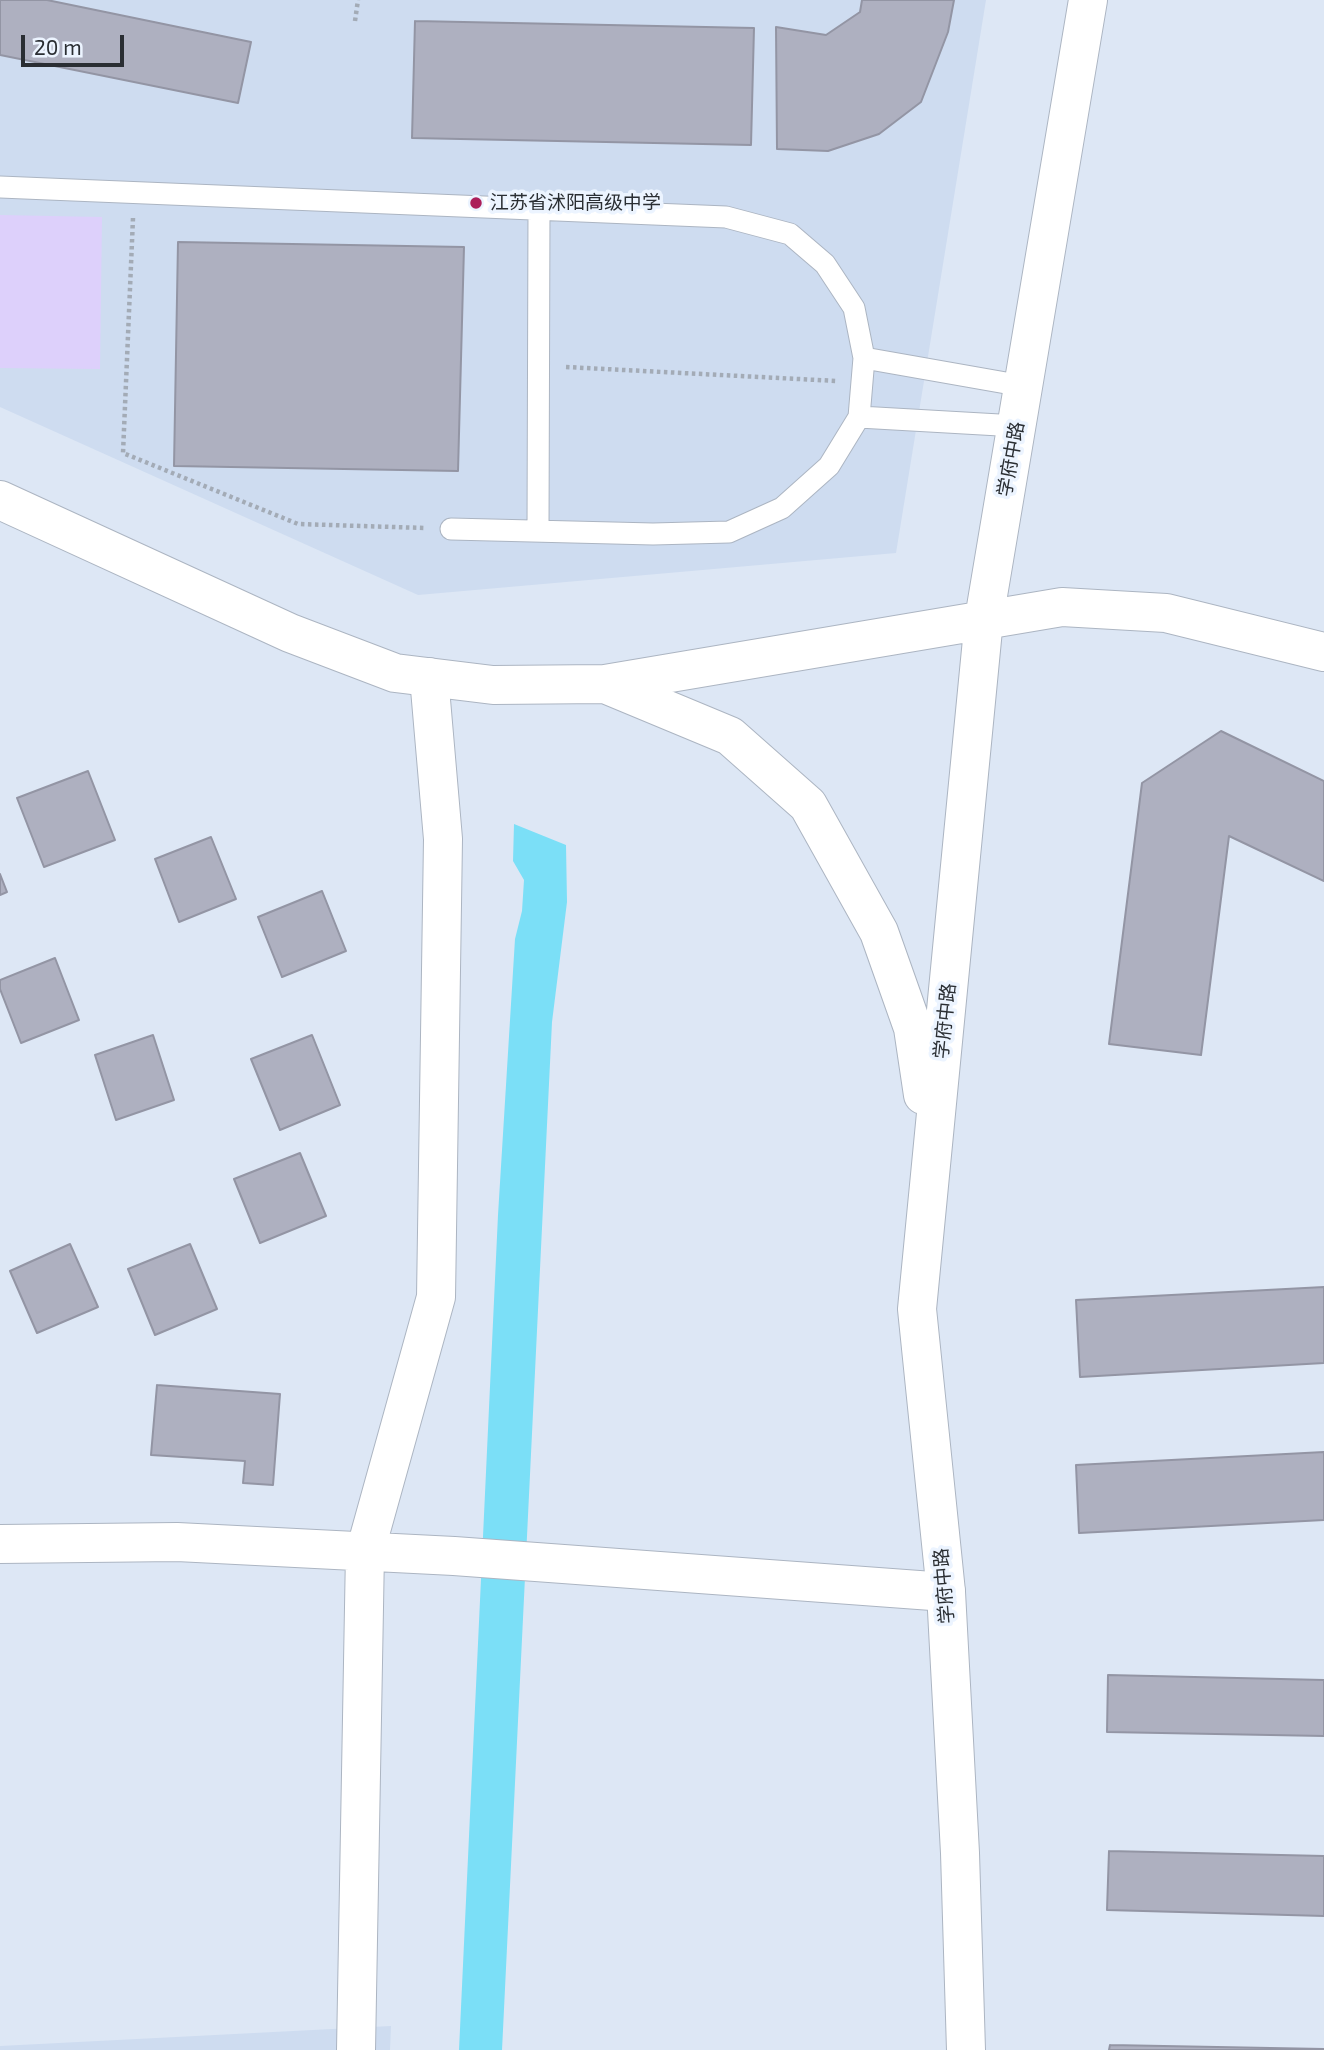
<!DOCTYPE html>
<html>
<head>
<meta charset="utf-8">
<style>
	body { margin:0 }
	#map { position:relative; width:1324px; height:2050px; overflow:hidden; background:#dde7f5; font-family:"Exo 2",sans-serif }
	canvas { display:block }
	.scale { position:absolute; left:21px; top:35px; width:103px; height:32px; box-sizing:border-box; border:4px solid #2a2e33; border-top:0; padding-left:9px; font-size:21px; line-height:24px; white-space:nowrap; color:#2a2e33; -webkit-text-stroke:5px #ecf4ff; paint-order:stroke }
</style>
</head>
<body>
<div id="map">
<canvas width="1324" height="2050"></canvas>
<div class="scale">20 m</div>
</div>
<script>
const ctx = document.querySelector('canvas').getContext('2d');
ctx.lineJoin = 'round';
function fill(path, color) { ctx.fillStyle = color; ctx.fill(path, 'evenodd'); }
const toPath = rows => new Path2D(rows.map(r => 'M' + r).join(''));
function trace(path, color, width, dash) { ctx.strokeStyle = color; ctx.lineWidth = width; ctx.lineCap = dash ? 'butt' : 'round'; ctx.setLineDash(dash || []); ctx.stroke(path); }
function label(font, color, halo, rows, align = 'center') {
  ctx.font = font + ' "Exo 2","Noto Sans SC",sans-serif'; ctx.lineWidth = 7; ctx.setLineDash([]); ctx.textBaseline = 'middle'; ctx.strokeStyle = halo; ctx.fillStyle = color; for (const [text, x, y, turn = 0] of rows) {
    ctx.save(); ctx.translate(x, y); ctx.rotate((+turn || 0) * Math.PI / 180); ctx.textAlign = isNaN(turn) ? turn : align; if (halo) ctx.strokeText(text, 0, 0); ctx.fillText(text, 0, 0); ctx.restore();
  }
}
const built = toPath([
	[0,0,986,0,896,553,418,595,0,407],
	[391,2026,390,2050,0,2050,0,2046]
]);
const green = toPath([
	[0,215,102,217,100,369,0,368]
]);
const water = toPath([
	[514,824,566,845,567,902,552,1022,502,2050,459,2050,498,1215,515,939,522,911,524,880,513,861]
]);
const building = toPath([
	[0,0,47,0,251,42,238,103,0,55,0,0],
	[862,0,954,0,948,32,921,102,879,134,828,151,777,149,776,27,826,35,860,12,862,0],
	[415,21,754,28,751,145,412,138,415,21],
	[178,242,464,247,458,471,174,466,178,242],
	[1221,731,1324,781,1324,881,1229,836,1201,1055,1109,1044,1142,783,1221,731],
	[88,771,115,840,44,867,17,798,88,771],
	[211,837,236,899,179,922,155,859,211,837],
	[0,874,7,892,0,895,0,874],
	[322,891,346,951,282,977,258,917,322,891],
	[55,958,79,1020,21,1043,0,989,0,980,55,958],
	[153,1035,174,1100,116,1120,95,1055,153,1035],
	[312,1035,340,1105,280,1130,251,1059,312,1035],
	[300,1153,326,1216,260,1243,234,1179,300,1153],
	[70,1244,98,1307,37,1333,10,1271,70,1244],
	[190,1244,217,1309,155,1335,128,1269,190,1244],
	[1324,1287,1324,1363,1080,1377,1076,1300,1324,1287],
	[157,1385,280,1394,273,1485,243,1483,245,1461,151,1455,157,1385],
	[1324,1452,1324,1520,1079,1533,1076,1465,1324,1452],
	[1108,1675,1324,1680,1324,1736,1107,1732,1108,1675],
	[1109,1851,1324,1856,1324,1916,1107,1910,1109,1851],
	[1110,2045,1324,2049,1324,2050,1109,2050,1110,2045]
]);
const path = toPath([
	[355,21,358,0],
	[133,218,123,453,298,524,425,528],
	[566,367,837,381]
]);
const service = toPath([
	[0,187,726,217,790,234,825,264,854,308,864,358,1023,386],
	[859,417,1017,426],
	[451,529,653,534,729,532,782,508,829,466,859,417,864,358],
	[538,531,539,209]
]);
const minor = toPath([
	[0,1544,177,1542,454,1556,946,1592],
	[356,2050,365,1552,436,1297,443,839,429,677]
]);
const tertiary = toPath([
	[0,500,290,633,395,673,493,685,605,684,1062,607,1166,613,1324,652],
	[605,684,730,736,808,805,879,932,913,1028,923,1095],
	[966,2050,960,1853,946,1592,917,1309,984,619,1088,0]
]);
const markers = [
	[476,203,7,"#ac1e5a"]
];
const poiNames = [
	["江苏省沭阳高级中学",490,203]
];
const streetNames = [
	["学府中路",1011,459,-80],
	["学府中路",945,1021,-84],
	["学府中路",944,1586,-95]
];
fill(built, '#cedcf0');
fill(green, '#ddd0fb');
fill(water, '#7bdff7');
fill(building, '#aeb0c0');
trace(building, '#9395a4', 2);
trace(service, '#acb5c2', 23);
trace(minor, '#acb5c2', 40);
trace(tertiary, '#acb5c2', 40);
trace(path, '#a3abb6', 4.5, [3.5, 3.5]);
trace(service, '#fff', 21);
trace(minor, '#fff', 38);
trace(tertiary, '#fff', 38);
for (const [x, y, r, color] of markers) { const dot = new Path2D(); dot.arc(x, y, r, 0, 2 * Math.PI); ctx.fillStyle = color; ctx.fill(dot); trace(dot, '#ecf4ff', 2.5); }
label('19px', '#2a2e33', '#ecf4ff', poiNames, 'left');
label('19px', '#2a2e33', '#ecf4ff', streetNames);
</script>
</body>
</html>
